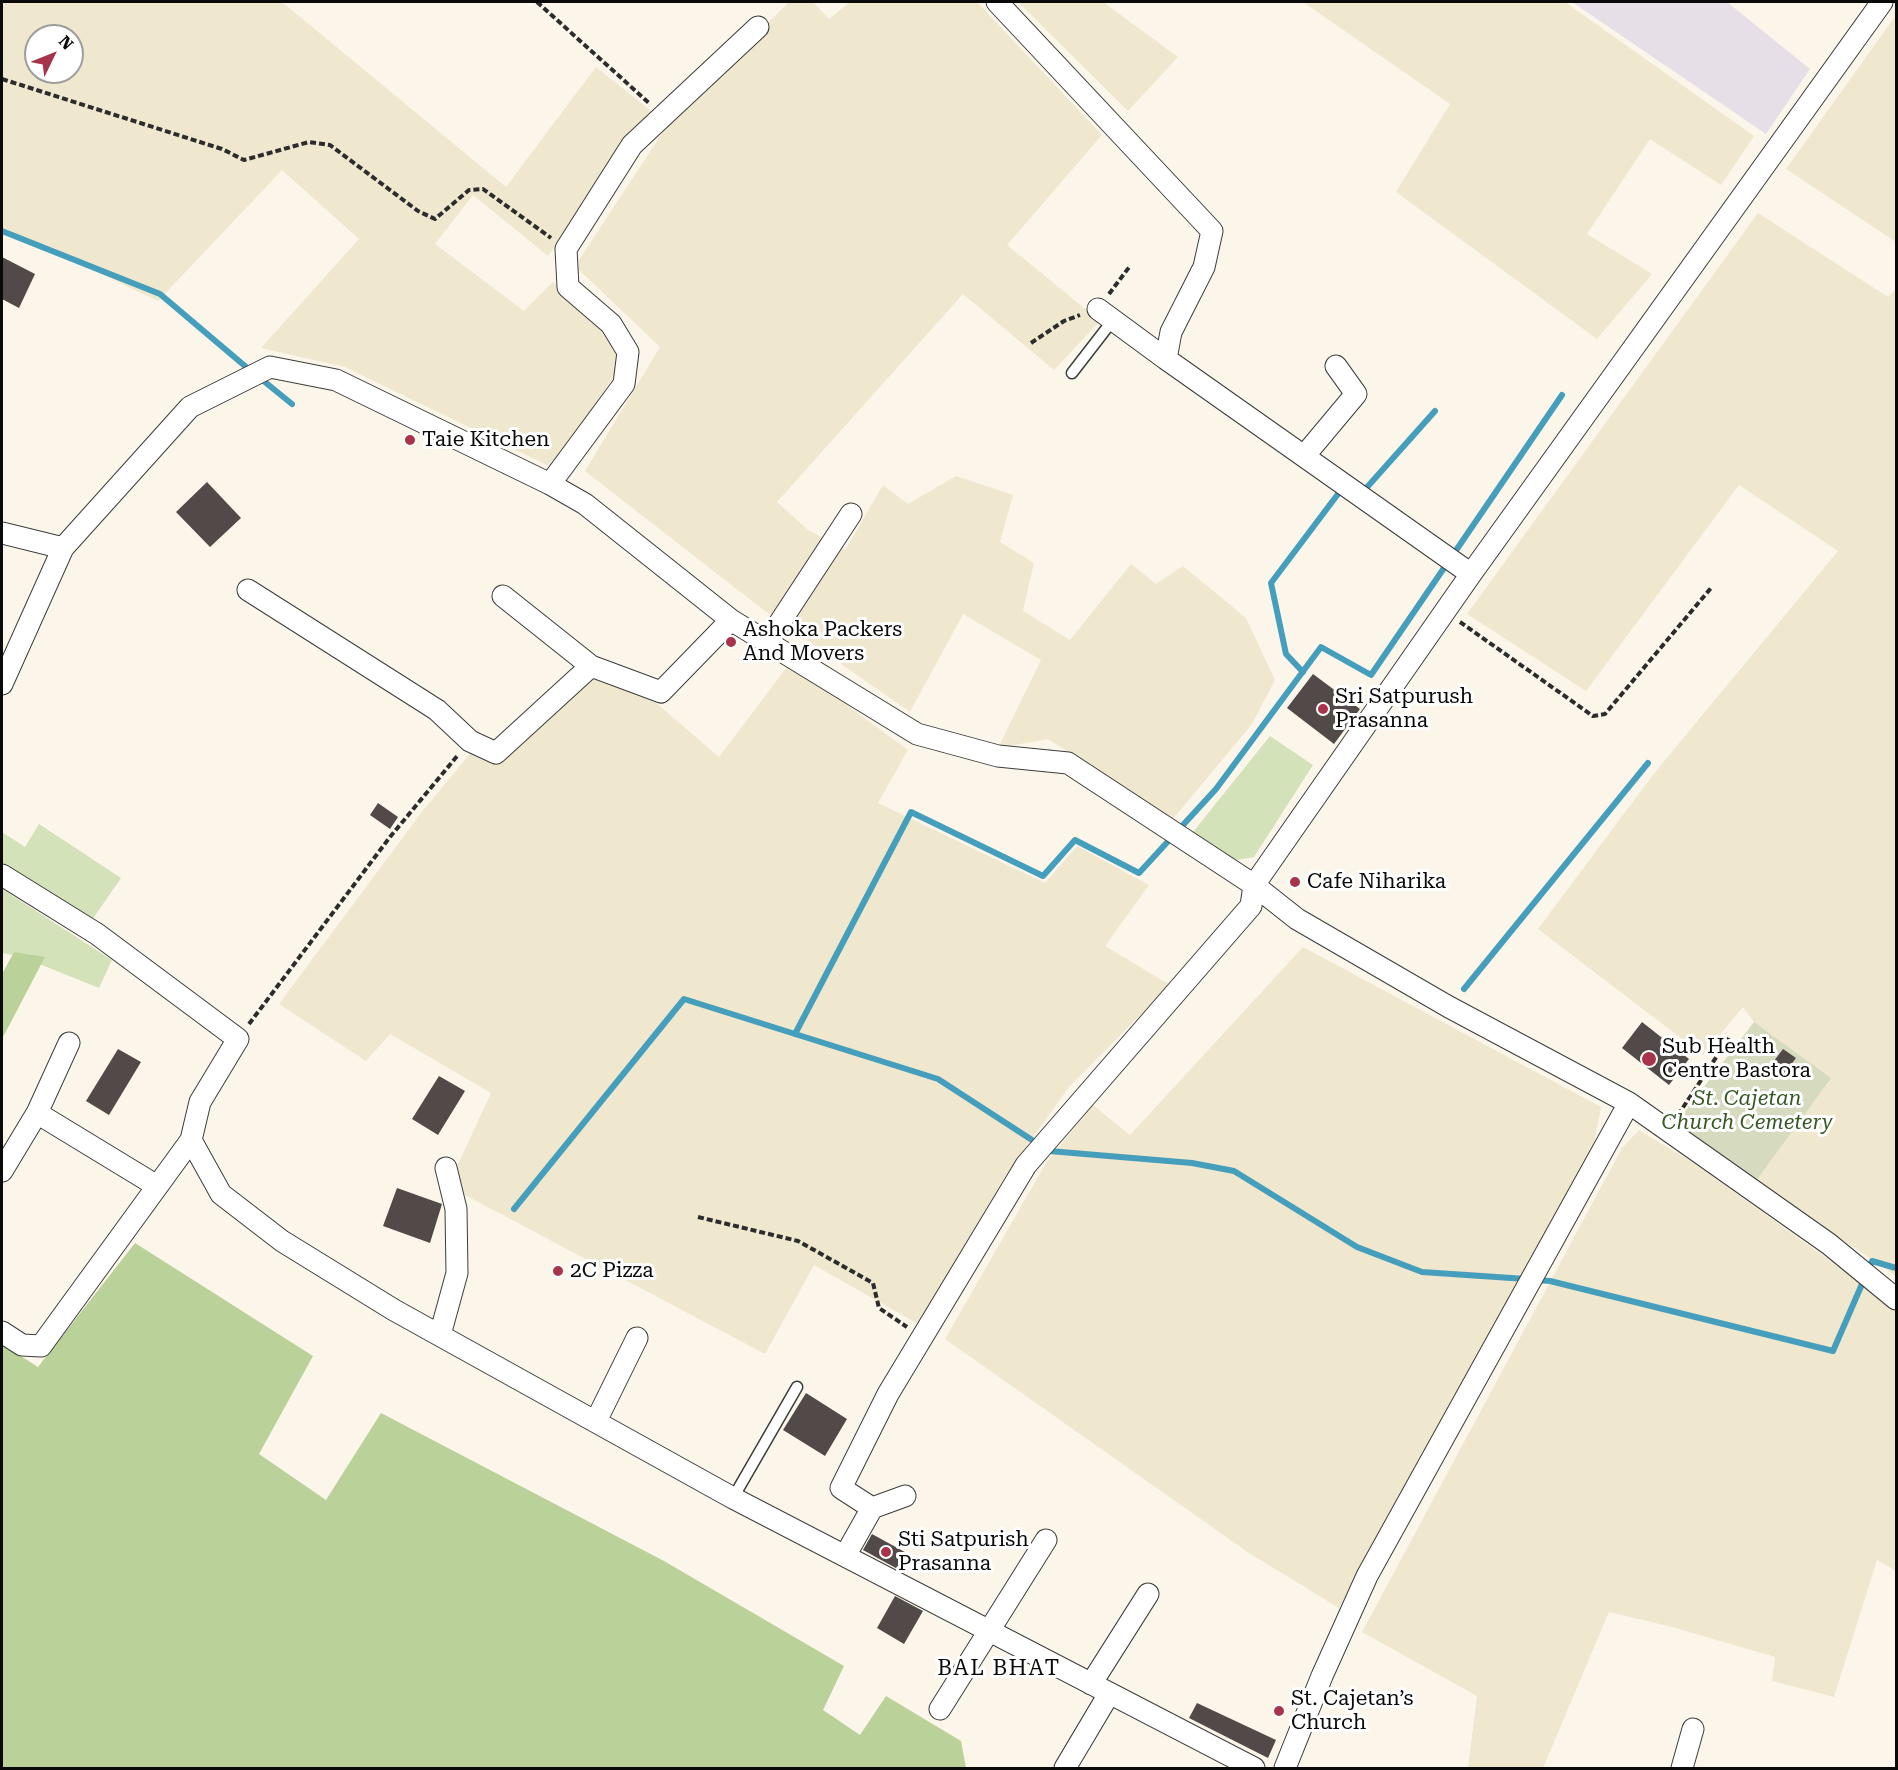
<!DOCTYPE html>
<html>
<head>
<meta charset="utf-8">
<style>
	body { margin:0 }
	#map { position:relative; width:1898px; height:1770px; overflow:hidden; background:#fcf6ea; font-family:"Roboto Serif",serif }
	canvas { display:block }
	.frame { position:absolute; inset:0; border:3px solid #0a0a0a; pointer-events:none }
	.north { position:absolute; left:24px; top:24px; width:60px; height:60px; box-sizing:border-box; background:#fff; border:2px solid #9d9d9d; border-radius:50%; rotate:47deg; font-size:16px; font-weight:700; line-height:24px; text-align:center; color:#0a0a0a }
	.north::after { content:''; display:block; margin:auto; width:21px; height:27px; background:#a8344b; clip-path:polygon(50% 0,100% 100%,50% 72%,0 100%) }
</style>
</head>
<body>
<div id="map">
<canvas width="1898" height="1770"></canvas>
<div class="frame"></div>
<div class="north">N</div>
</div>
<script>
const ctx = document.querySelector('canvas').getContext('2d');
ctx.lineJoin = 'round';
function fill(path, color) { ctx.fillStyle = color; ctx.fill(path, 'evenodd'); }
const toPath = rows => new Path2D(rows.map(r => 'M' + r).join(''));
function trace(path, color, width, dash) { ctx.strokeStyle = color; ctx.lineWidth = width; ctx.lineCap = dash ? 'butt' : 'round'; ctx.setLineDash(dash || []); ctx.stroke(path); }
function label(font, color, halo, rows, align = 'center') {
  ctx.font = font + ' "Roboto Serif",serif'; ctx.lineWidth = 6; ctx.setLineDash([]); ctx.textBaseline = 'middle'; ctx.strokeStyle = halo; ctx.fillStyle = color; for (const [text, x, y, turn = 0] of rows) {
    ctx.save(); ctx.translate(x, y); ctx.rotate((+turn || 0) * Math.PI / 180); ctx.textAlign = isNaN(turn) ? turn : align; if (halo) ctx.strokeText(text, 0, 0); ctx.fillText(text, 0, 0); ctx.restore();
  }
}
const industrial = toPath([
	[1572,2,1727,2,1810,69,1766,134]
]);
const farmland = toPath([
	[2,2,282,2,506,187,596,67,655,114,548,256,473,195,435,244,524,311,553,282,613,338,619,368,553,468,345,367,261,348,359,239,282,170,158,301,2,227],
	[36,36,72,36,72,72,36,72],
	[789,2,813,2,829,19,850,2,977,2,1102,135,1007,245,1100,321,1054,370,963,294,777,502,808,530,845,550,883,485,908,504,956,476,1013,495,1000,542,1034,563,1023,611,1070,640,1131,564,1156,584,1183,566,1246,618,1275,680,1252,724,1173,819,1048,739,998,748,1041,660,963,614,910,712,761,608,585,471,660,347,575,266,672,118],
	[1018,2,1103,2,1178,57,1128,111],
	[1303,2,1565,2,1754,136,1721,185,1650,139,1587,234,1652,274,1597,339,1396,192,1450,104],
	[1896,15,1896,242,1786,169],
	[1758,213,1888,297,1896,289,1896,1276,1756,1181,1830,1078,1754,1022,1743,1007,1703,1055,1538,929,1652,776,1838,551,1739,485,1586,691,1467,614],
	[790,663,908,750,878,803,1045,883,1077,846,1149,885,1105,946,1170,985,1069,1087,1005,1176,918,1324,814,1265,765,1354,448,1186,491,1093,390,1034,366,1061,279,1004,421,813,473,750,500,760,591,676,655,702,719,757],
	[1303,947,1601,1107,1593,1149,1339,1608,1249,1553,945,1339,1046,1163,1093,1105,1130,1135],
	[1639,1130,1695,1164,1867,1287,1896,1311,1896,1571,1877,1560,1834,1697,1772,1681,1775,1657,1672,1627,1609,1612,1543,1768,1468,1768,1477,1696,1362,1632,1622,1148]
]);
const green = toPath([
	[1270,736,1313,765,1254,857,1236,860,1193,832],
	[39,824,121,878,92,920,2,863,2,832,25,847],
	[2,889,112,960,99,988,22,957,2,953]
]);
const forest = toPath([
	[14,952,45,957,2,1039,2,974],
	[135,1243,313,1356,259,1454,326,1500,381,1413,664,1561,844,1666,823,1710,860,1735,886,1696,961,1741,966,1768,2,1768,2,1344,38,1367]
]);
const cemetery = toPath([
	[1754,1022,1831,1078,1756,1181,1677,1122]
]);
const stream = toPath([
	[2,231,160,294,252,372],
	[260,378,292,404],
	[1361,494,1435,411],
	[1303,672,1286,654,1271,583,1341,490,1344,492],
	[1464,989,1648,763],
	[795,1034,911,812,1043,876,1075,840,1139,873,1216,789,1321,647,1371,675,1562,395],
	[514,1209,684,999,938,1079,1049,1151,1192,1163,1234,1171,1357,1247,1422,1272,1526,1279],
	[1536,1280,1550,1281,1833,1351,1872,1261,1896,1268]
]);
const building = toPath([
	[2,257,35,274,19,308,2,299],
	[207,482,241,518,210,547,176,512],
	[1313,674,1360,709,1334,744,1287,708],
	[378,803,398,817,390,829,370,815],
	[1642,1022,1689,1059,1669,1085,1622,1048],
	[118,1049,141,1062,109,1115,86,1101],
	[1783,1049,1796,1058,1784,1074,1771,1065],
	[439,1076,465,1091,438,1135,412,1119],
	[397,1188,442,1204,430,1243,383,1226],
	[806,1393,847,1419,825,1456,783,1430],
	[872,1534,912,1556,903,1572,863,1550],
	[895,1596,923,1611,904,1644,877,1628],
	[1197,1703,1276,1740,1268,1758,1189,1718]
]);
const path = toPath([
	[537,2,649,103],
	[2,79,222,149,244,160,309,142,330,145,418,211,435,219,469,190,483,189,551,238],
	[1109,294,1130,266],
	[1031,343,1064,321,1080,315],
	[1460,622,1593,716,1605,714,1711,588],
	[249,1024,390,837,458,755],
	[1678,1115,1729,1038],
	[698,1217,798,1241,873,1283,879,1308,907,1327]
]);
const lane = toPath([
	[1072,373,1113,320],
	[733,1498,797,1387]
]);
const street = toPath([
	[997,2,1212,231,1204,267,1171,332,1166,359,1471,574],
	[1098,309,1166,359],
	[1305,455,1356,394,1336,366],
	[550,484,624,384,628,352,611,324,568,287,566,249,632,145,758,27],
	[2,533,63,548,190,407,270,367,336,380,550,484,585,504,731,620,917,734,998,756,1068,763,1254,885,1297,919,1449,1007,1629,1103,1829,1244,1896,1299],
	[248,590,437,710,470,741,496,753,591,666,661,692,731,620],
	[503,596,591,666],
	[767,642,851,514],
	[2,684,63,548],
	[2,875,97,934,238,1039,200,1102,191,1140,221,1194,282,1241,394,1310,733,1498,1254,1768],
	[37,1113,157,1186],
	[2,1171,37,1113,69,1043],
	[2,1332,22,1345,41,1346,191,1140],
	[440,1335,457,1273,456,1209,446,1168],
	[596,1421,637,1338],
	[872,1508,905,1496],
	[845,1556,872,1508,841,1488,888,1394,1026,1165,1251,906,1254,885,1471,574,1882,2],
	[1091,1684,1148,1594],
	[940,1709,1046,1540],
	[1065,1768,1109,1694],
	[1285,1768,1322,1676,1367,1576,1629,1103],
	[1682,1768,1693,1729]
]);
const markers = [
	[410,440,6,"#a8344b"],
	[731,642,6,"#a8344b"],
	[1323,709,6,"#a8344b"],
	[1295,882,6,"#a8344b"],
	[1649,1059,8,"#a8344b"],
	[558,1271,6,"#a8344b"],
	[886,1552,6,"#a8344b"],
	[1279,1711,6,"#a8344b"]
];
const poiNames = [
	["Taie Kitchen",422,440],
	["Ashoka Packers",743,630],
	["And Movers",743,654],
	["Sri Satpurush",1335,697],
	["Prasanna",1335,721],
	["Cafe Niharika",1307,882],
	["Sub Health",1662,1047],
	["Centre Bastora",1662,1071],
	["2C Pizza",570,1271],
	["Sti Satpurish",898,1540],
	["Prasanna",898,1564],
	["St. Cajetan’s",1291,1699],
	["Church",1291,1723]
];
const parkNames = [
	["St. Cajetan",1747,1099],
	["Church Cemetery",1747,1123]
];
const neighbourhoodNames = [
	["BAL BHAT",999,1669]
];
fill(industrial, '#e6dfe8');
fill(farmland, '#efe7ce');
fill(green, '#d4e2b9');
fill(forest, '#bbd19a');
fill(cemetery, '#d6dbbf');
trace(stream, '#459ebb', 6);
fill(building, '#514a48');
trace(lane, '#3d3d3d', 13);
trace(street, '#3d3d3d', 23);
trace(path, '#2c2c2c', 4, [6, 3]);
trace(lane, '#fff', 10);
trace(street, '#fff', 21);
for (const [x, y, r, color] of markers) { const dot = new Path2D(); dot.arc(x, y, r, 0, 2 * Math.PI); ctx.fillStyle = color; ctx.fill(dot); trace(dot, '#fff', 2); }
label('21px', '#0a0a0a', '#fff', poiNames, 'left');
label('italic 21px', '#375924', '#fff', parkNames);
ctx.letterSpacing = '1.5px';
label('22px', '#0a0a0a', '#fff', neighbourhoodNames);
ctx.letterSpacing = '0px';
</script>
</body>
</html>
